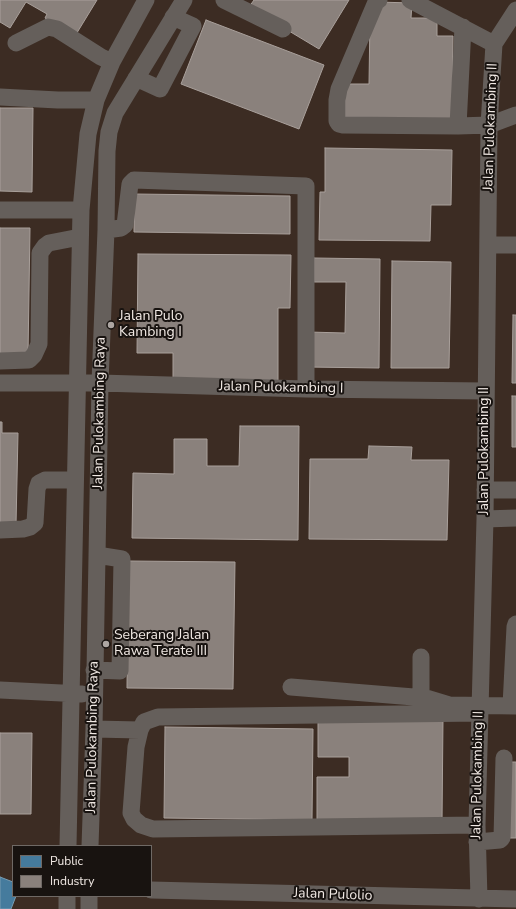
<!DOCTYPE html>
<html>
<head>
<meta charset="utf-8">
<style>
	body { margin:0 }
	#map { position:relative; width:516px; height:909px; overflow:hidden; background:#302926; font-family:"Nunito Sans",sans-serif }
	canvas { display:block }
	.legend { position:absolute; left:12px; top:845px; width:140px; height:52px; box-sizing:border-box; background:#181310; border:1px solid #6f6965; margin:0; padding:5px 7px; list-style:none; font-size:12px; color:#f1e9e4 }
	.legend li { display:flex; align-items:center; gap:8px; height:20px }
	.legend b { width:20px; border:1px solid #6f6965 }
</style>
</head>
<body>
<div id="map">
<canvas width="516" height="909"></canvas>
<ul class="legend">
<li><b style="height:11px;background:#457b9d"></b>Public</li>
<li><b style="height:11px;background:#8a817c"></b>Industry</li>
</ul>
</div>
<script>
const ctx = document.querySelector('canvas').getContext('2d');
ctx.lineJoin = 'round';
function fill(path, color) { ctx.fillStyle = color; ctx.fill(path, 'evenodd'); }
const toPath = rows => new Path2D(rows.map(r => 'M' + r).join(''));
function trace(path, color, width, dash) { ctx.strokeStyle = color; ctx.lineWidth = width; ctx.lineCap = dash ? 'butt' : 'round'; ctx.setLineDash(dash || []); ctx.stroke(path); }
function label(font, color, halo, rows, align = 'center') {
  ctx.font = font + ' "Nunito Sans",sans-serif'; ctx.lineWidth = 4; ctx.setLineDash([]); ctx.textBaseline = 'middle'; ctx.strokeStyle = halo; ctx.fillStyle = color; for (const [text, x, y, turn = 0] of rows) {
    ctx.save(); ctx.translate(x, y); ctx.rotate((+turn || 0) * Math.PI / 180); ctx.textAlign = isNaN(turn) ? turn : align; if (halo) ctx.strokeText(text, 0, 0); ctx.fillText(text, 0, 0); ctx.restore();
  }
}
const built = toPath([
	[0,0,516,0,516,909,0,909],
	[13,846,151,846,151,896,13,896]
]);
const public = toPath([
	[0,877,13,882,13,896,16,896,11,909,0,909,0,877]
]);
const industry = toPath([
	[0,0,97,0,75,36,45,18,47,14,26,2,10,28,0,22,0,0],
	[254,0,349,0,319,49,249,7,254,0],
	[377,2,412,3,411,18,437,18,437,36,453,36,452,124,345,122,345,84,369,84,370,17,377,2],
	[206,20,324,65,299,129,181,84,206,20],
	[0,108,33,108,32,192,0,191,0,108],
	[325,148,452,150,451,205,431,205,430,241,319,240,320,192,325,192,325,148],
	[134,194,290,196,290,234,134,232,134,194],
	[0,228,30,228,28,355,0,355,0,228],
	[138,254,291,255,290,308,278,308,278,381,173,379,173,353,137,353,138,254],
	[314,258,380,259,379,368,307,367,308,332,345,333,346,282,314,282,314,258],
	[392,261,451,262,449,368,391,368,392,261],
	[513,315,516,315,516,383,512,383,513,315],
	[512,396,516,396,516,447,512,447,512,396],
	[0,422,2,422,2,433,18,433,16,525,0,525,0,422],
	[240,426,299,426,298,540,132,538,133,473,174,474,174,439,207,439,207,466,239,466,240,426],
	[369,446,412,447,411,460,449,460,447,540,309,539,310,459,368,459,369,446],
	[128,561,235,562,233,689,127,688,128,561],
	[318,716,443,717,442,822,317,820,317,777,349,777,349,757,318,757,318,716],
	[165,727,313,729,312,820,164,818,165,727],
	[0,733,32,733,31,814,0,814,0,733],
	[508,762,516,762,516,838,507,838,508,762]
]);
const minor = toPath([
	[224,0,283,29],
	[379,0,376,2,339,89,337,100,337,121,339,124,343,125,458,126,489,125,516,115],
	[410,0,494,44],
	[16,43,48,27,57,29,101,57,112,62],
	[136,78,160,89,193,26,173,17],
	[0,97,58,100,96,100],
	[458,126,463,27],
	[0,210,81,210],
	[106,230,121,228,125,225,130,184,134,180,306,186,306,389],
	[488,245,516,245],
	[0,361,29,360,34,355,39,344,40,253,45,246,49,243,80,237],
	[0,383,100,383,306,389,485,391],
	[485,490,516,490],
	[485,519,516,518],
	[0,530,23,529,30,527,35,523,37,489,39,483,45,480,75,480],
	[94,670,120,671,122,559,97,555],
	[291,687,426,698,449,705,516,706],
	[0,690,82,694],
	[421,698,421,657],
	[511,706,515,627,516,624],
	[94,729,140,730],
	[477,825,153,829,141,825,134,819,131,813,136,747,140,730,144,722,158,717,480,713],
	[477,842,500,840,502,838,504,758],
	[68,846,81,210,88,134,96,100,112,62,146,0],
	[90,846,94,729,100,383,106,230,107,151,109,132,115,113,184,0],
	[151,890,516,899],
	[479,899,477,825,485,519,489,125,494,44,516,10],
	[67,909,67,896],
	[89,909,89,896]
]);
const markers = [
	[111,325,4,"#ada6a2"],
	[106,644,4,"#ada6a2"]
];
const streetNames = [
	["Jalan Pulokambing II",491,127,-88],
	["Jalan Pulokambing I",281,388,1],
	["Jalan Pulokambing Raya",100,413,-89],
	["Jalan Pulokambing II",485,451,-90],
	["Jalan Pulokambing Raya",93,737,-89],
	["Jalan Pulokambing II",478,775,-89],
	["Jalan Pulolio",333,895,2]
];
const poiNames = [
	["Jalan Pulo",119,317],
	["Kambing I",119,333],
	["Seberang Jalan",114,636],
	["Rawa Terate III",114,652]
];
fill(built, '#3c2c23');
fill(public, '#457b9d');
trace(public, '#799cb2', 1);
fill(industry, '#8a817c');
trace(industry, '#a9a09b', 1);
trace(minor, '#655f5b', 17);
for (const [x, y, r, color] of markers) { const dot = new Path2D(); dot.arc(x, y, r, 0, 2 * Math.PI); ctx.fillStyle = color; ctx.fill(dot); trace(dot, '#181310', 1.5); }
label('14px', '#f1e9e4', '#181310', streetNames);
label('14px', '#f1e9e4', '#181310', poiNames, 'left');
</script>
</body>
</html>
